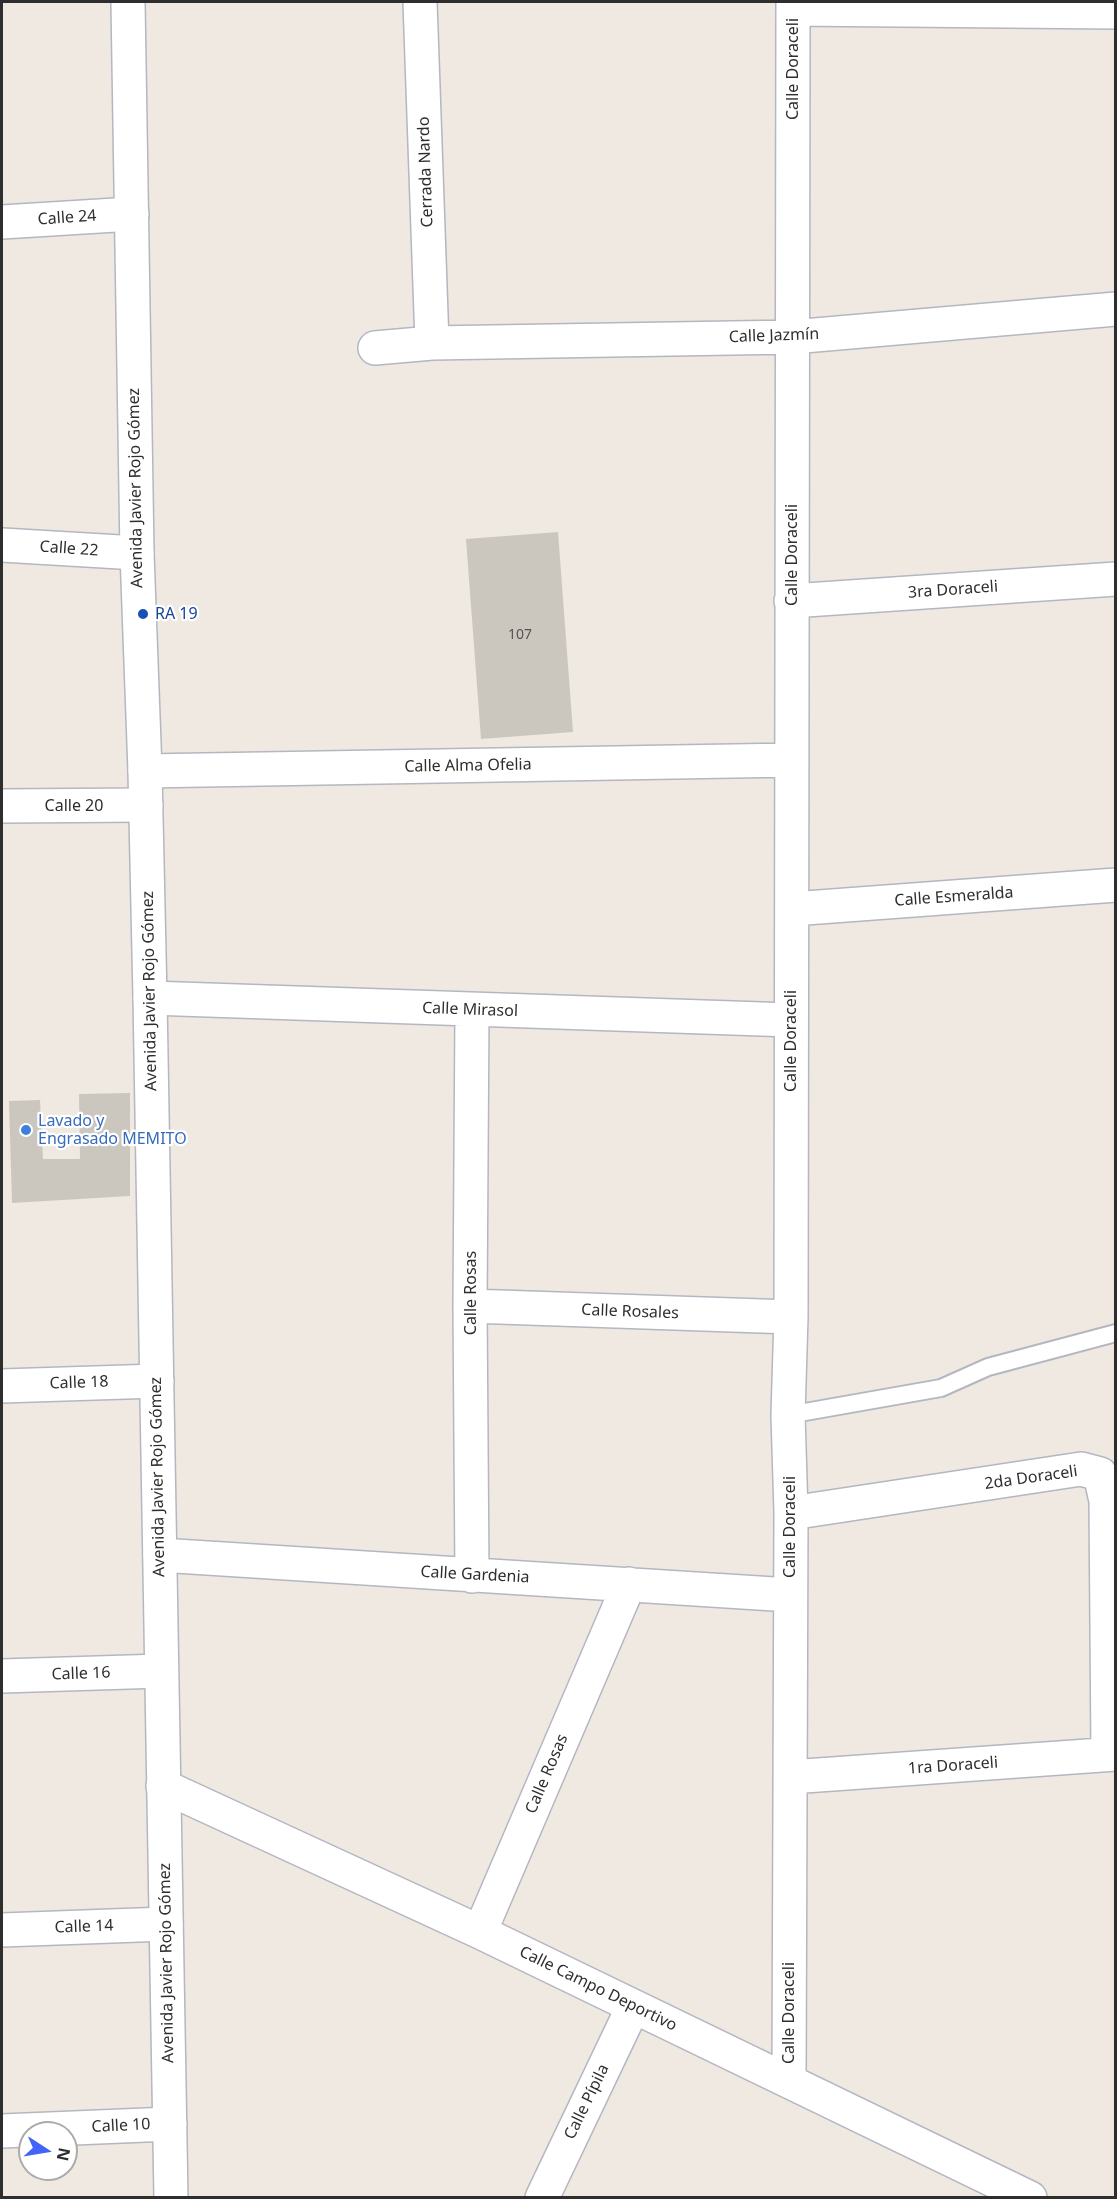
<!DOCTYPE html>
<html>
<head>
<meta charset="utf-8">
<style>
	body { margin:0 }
	#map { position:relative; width:1117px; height:2199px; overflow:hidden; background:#efe9e1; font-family:"Noto Sans",sans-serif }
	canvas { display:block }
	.frame { position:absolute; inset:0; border:3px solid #2e2e2e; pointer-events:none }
	.north { position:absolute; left:18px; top:2121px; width:60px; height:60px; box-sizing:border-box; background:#fff; border:2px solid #ababab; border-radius:50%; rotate:102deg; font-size:16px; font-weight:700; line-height:24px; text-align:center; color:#2e2e2e }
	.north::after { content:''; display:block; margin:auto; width:21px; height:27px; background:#4264fb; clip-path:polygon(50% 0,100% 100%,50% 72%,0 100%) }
</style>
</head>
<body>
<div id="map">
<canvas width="1117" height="2199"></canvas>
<div class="frame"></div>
<div class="north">N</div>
</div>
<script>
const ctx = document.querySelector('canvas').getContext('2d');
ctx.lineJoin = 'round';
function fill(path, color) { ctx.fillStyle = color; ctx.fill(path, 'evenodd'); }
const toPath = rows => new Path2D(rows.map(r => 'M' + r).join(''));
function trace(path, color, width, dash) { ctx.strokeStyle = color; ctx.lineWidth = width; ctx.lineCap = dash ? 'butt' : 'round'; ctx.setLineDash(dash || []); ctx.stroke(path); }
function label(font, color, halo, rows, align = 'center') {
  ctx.font = font + ' "Noto Sans",sans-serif'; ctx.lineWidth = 4.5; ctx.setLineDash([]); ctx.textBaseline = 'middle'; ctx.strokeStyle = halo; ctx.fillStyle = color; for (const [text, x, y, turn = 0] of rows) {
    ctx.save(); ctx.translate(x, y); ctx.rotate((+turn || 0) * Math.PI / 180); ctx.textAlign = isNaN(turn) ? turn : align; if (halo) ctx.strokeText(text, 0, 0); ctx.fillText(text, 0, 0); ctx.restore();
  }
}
const building = toPath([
	[558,532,573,732,481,739,466,539],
	[130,1093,130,1196,12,1203,9,1101,40,1100,43,1159,80,1159,79,1094]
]);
const lane = toPath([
	[788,1415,941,1388,988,1367,1116,1333]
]);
const street = toPath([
	[420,2,432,343],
	[793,9,1116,12],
	[2,222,132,214],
	[375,348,432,343,792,337,1116,309],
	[2,545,137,553],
	[791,601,1116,579],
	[145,771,792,760],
	[2,806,146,805],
	[792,909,1116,885],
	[150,998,791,1020],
	[472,1010,470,1306,472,1576],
	[470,1306,791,1317],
	[2,1386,157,1381],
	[791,1513,1081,1469,1100,1474,1106,1501,1108,1754],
	[160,1555,790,1595],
	[2,1676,161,1671],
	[790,1777,1116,1754],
	[163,1786,480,1932,1030,2198],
	[2,1930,166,1924],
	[480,1932,629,1584],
	[789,2080,791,1513,788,1415,791,1317,793,2],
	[2,2131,170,2124],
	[542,2198,633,2007]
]);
const secondary = toPath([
	[128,2,137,553,145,771,150,998,171,2198]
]);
const markers = [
	[143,614,6,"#1a4fb4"],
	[26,1130,6,"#3f7fe0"]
];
const numberNames = [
	["107",520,635]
];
const streetNames = [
	["Calle Doraceli",793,69,-90],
	["Cerrada Nardo",426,172,-92],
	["Calle 24",67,218,-4],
	["Calle Jazmín",774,336,-2],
	["Avenida Javier Rojo Gómez",136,488,-91],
	["Calle 22",69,549,4],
	["Calle Doraceli",792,555,-90],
	["3ra Doraceli",953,590,-4],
	["Calle Alma Ofelia",468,766,-1],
	["Calle 20",74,806],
	["Calle Esmeralda",954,897,-4],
	["Avenida Javier Rojo Gómez",150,991,-91],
	["Calle Mirasol",470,1010,2],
	["Calle Doraceli",791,1041,-90],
	["Calle Rosas",471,1293,-90],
	["Calle Rosales",630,1312,2],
	["Calle 18",79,1383,-2],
	["Avenida Javier Rojo Gómez",158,1477,-91],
	["2da Doraceli",1031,1478,-8],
	["Calle Doraceli",790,1527,-90],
	["Calle Gardenia",475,1575,3],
	["Calle 16",81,1674,-2],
	["1ra Doraceli",953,1766,-4],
	["Calle Rosas",547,1774,-67],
	["Calle 14",84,1927,-2],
	["Avenida Javier Rojo Gómez",167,1963,-91],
	["Calle Campo Deportivo",598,1989,26],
	["Calle Doraceli",789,2013,-90],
	["Calle Pípila",587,2102,-64],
	["Calle 10",121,2126,-3]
];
const transitNames = [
	["RA 19",155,614]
];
const shopNames = [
	["Lavado y",38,1121],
	["Engrasado MEMITO",38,1139]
];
fill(building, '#cbc7bf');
trace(lane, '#b4b7c1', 20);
trace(street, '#b4b7c1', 36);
trace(secondary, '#b4b7c1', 36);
trace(lane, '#fff', 16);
trace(street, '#fff', 33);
trace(secondary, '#fff', 33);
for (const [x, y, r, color] of markers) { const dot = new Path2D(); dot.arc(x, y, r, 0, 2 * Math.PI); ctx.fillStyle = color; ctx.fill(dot); trace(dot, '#fff', 2); }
label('14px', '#555452', null, numberNames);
label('16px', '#2e2e2e', '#fff', streetNames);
label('16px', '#164399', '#fff', transitNames, 'left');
label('16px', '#366cbe', '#fff', shopNames, 'left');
</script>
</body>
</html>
